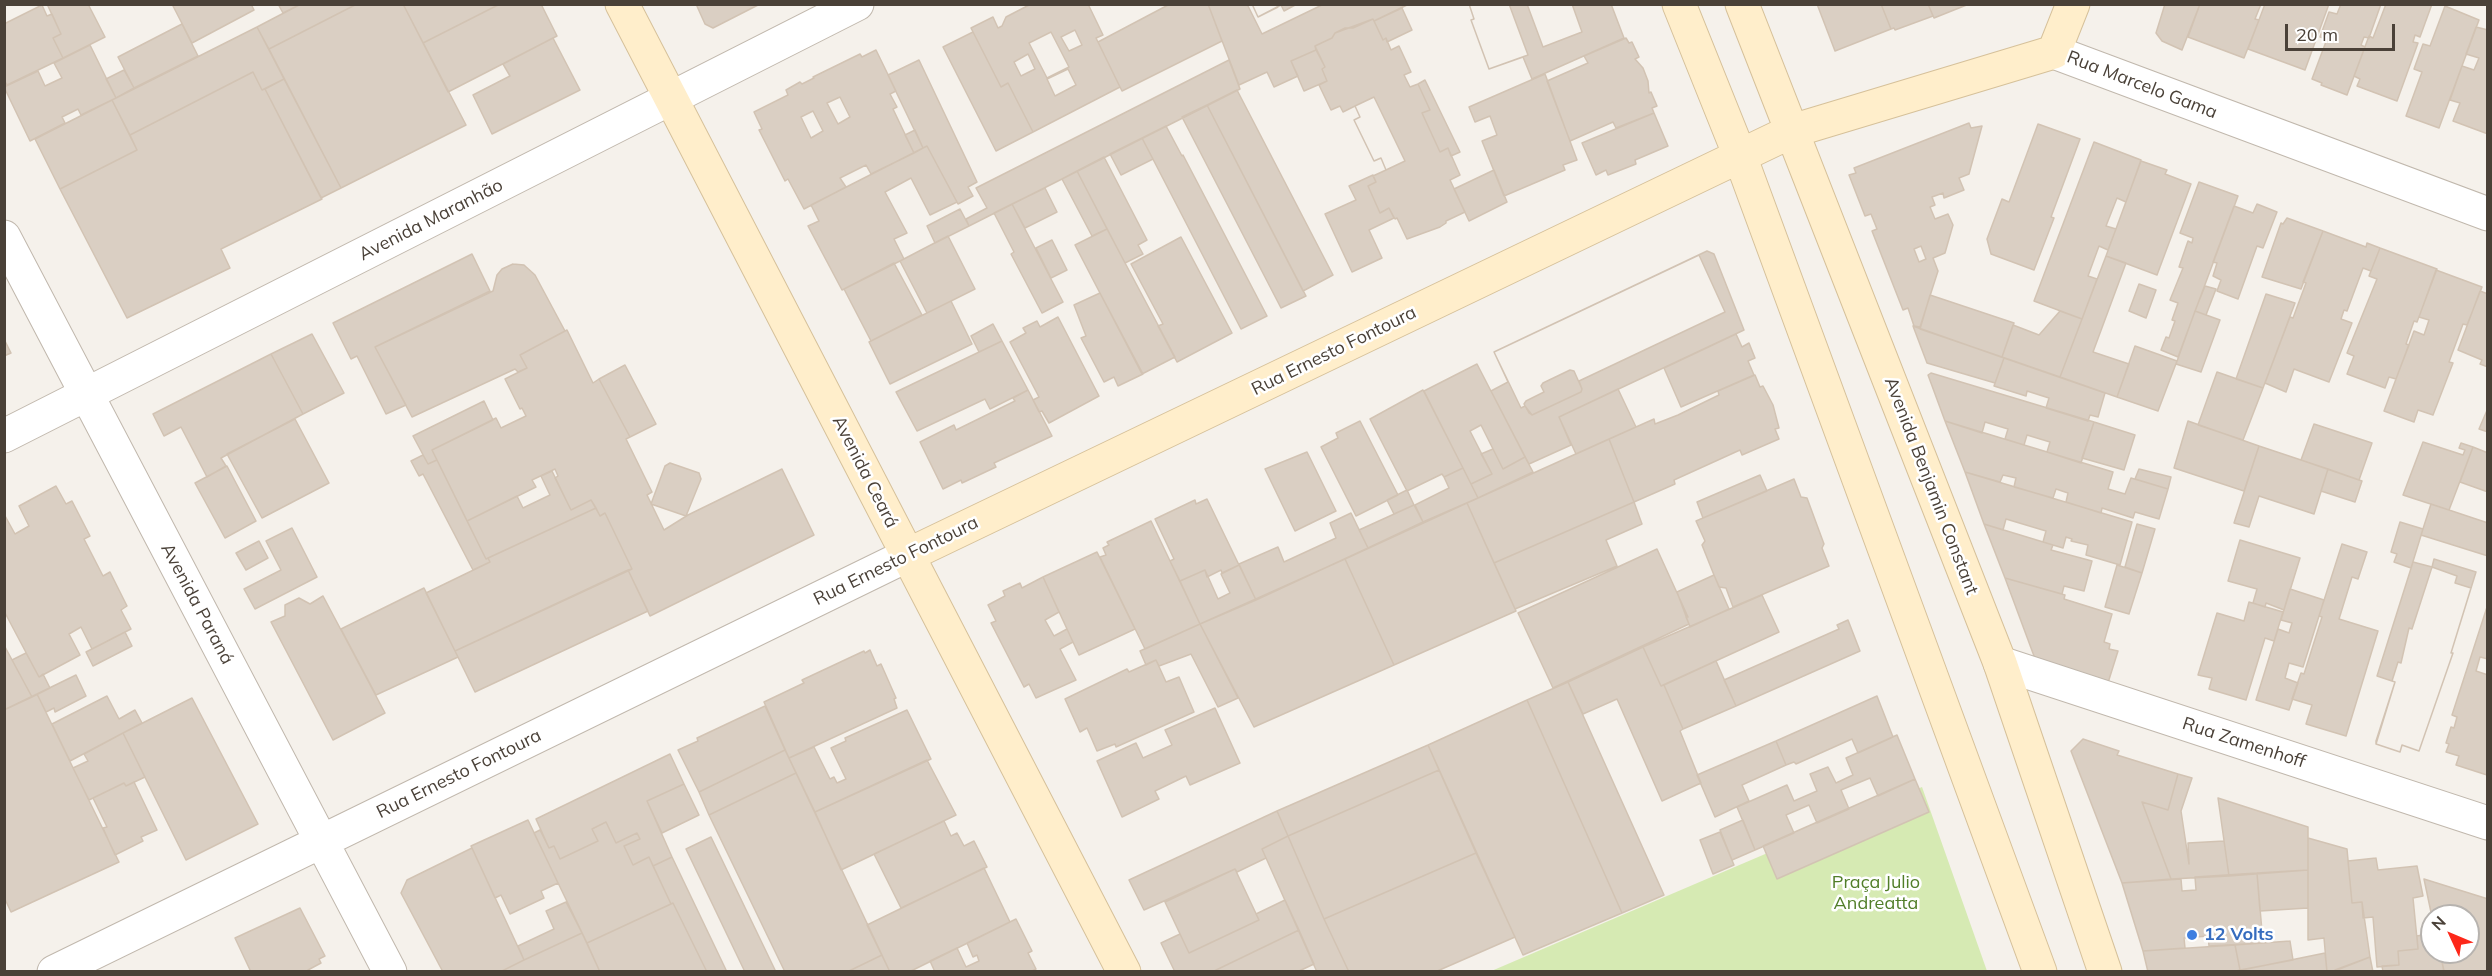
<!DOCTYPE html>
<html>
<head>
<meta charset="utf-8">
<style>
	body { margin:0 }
	#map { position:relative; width:2492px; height:976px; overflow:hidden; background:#f5f1eb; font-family:Mulish,sans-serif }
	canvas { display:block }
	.frame { position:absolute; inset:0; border:6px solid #4a4138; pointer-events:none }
	.north { position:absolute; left:2420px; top:904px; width:60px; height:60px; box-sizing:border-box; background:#fff; border:2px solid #b7b3af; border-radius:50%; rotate:314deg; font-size:16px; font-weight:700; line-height:24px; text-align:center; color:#4a4138 }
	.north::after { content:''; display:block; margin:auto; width:21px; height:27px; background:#fd281a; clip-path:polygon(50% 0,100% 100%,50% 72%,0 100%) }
	.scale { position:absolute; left:2285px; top:24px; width:110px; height:27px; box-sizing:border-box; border:3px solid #4a4138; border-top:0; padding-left:8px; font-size:18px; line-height:21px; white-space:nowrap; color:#4a4138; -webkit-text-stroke:4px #fff; paint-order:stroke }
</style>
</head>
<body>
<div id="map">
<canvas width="2492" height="976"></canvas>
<div class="frame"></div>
<div class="north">N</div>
<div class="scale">20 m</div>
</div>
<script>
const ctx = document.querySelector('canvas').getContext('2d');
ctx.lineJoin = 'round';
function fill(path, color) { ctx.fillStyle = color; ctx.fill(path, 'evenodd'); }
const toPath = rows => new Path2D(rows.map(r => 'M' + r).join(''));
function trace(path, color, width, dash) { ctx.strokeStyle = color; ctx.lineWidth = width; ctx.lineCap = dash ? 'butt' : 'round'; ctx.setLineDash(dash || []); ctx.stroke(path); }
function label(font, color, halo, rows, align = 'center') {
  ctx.font = font + ' Mulish,sans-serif'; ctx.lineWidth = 5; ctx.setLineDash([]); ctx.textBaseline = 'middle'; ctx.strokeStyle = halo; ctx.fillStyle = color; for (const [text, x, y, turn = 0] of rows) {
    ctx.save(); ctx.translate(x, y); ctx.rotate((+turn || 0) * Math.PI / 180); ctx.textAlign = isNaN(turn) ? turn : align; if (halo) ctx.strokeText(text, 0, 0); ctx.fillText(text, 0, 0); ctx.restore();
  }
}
const green = toPath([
	[1922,787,1987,971,1489,972]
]);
const building = toPath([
	[47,4,88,4,105,37,63,58,53,38,61,34,47,4],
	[172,4,251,4,254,10,192,43,172,4],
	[278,4,301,4,283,13,278,4],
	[301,4,357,4,269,49,257,27,301,4],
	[357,4,403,4,466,125,341,188,269,49,357,4],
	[403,4,500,4,423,43,403,4],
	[500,4,541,4,557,36,448,92,423,43,500,4],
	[696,4,760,4,713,28,705,24,696,4],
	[1031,4,1088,4,1103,35,1096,38,1120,87,1033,132,1008,83,1001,87,971,28,993,17,998,28,1002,26,1006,17,1031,4],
	[1075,30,1082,45,1069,51,1061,37,1075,30],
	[1028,54,1035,69,1021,76,1014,62,1028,54],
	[1068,69,1076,85,1055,96,1047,79,1068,69],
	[1170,4,1208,4,1222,41,1122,91,1098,42,1170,4],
	[1208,4,1409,4,1374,21,1373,19,1335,33,1332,38,1315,46,1316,50,1291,61,1298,76,1274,87,1267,72,1239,85,1208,4],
	[1247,4,1324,4,1262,34,1247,4],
	[1252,4,1276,4,1278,7,1258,17,1252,4],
	[1252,4,1297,4,1284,11,1281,5,1258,17,1252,4],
	[1469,4,1611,4,1624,38,1532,79,1523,57,1489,69,1471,20,1474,19,1469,4],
	[1469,4,1509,4,1528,55,1489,69,1471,20,1474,19,1469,4],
	[1527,4,1572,4,1582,32,1543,47,1527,4],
	[1817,4,1881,4,1891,29,1835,51,1817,4],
	[1881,4,1928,4,1933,16,1895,30,1894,28,1891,29,1881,4],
	[1928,4,1969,4,1934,18,1928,4],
	[2165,4,2200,4,2182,50,2162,41,2156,33,2165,4],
	[2200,4,2261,4,2255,19,2259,20,2244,58,2188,37,2200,4],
	[2265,4,2329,4,2305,70,2248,49,2265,4],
	[2341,4,2381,4,2369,38,2364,37,2361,45,2365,47,2347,95,2321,85,2322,83,2312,79,2327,39,2320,37,2329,12,2337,14,2341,4],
	[2386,4,2432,4,2420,37,2415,35,2413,42,2418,43,2397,101,2357,86,2360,79,2354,76,2369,36,2373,38,2386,4],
	[42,5,47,16,52,14,61,34,53,38,63,58,7,85,4,80,4,24,42,5],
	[2445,6,2479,20,2439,128,2406,116,2422,72,2414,69,2423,44,2430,46,2445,6],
	[1402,8,1412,30,1387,42,1386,38,1383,40,1374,21,1402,8],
	[1373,19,1383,40,1386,38,1391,50,1399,46,1411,72,1404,75,1410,87,1418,84,1430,110,1422,113,1440,152,1448,148,1460,175,1450,180,1465,212,1446,221,1446,223,1440,227,1407,239,1397,218,1395,219,1389,208,1380,213,1368,186,1376,182,1373,176,1386,170,1381,158,1374,161,1354,120,1360,117,1355,106,1343,112,1340,106,1331,110,1319,85,1327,81,1322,69,1325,67,1315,46,1332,38,1335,33,1345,28,1353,28,1373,19],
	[182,24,198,56,134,88,118,57,182,24],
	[257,27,284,79,262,90,253,72,130,135,112,100,257,27],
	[2476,27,2488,30,2488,134,2453,121,2460,103,2450,100,2462,66,2474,70,2479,58,2466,54,2476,27],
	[973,32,1001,87,1008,83,1033,132,996,151,943,47,973,32],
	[1051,32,1069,67,1047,78,1029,43,1051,32],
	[553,38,580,90,492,134,473,95,510,76,503,64,553,38],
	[1626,38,1629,43,1632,42,1639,57,1635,59,1643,68,1648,81,1649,93,1651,92,1657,106,1652,108,1654,113,1616,128,1613,122,1570,141,1547,81,1588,63,1584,56,1626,38],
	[90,45,116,98,81,115,78,109,62,117,65,123,30,141,4,87,38,71,45,86,62,78,54,63,90,45],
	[876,50,896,91,890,94,897,107,893,109,914,153,871,174,866,165,840,178,846,187,804,209,788,179,785,181,759,130,762,129,754,112,788,95,786,90,800,82,802,84,814,78,813,77,860,54,862,57,876,50],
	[840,97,850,117,838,124,827,103,840,97],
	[813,111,823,131,811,138,801,117,813,111],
	[1316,50,1325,67,1322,69,1327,81,1304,91,1291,61,1316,50],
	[919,60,977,182,968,187,973,196,958,204,927,146,923,148,888,75,919,60],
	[1229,60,1240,89,969,226,966,219,987,208,976,188,1229,60],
	[124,70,134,88,116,98,106,79,124,70],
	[253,72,262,90,265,89,322,199,221,249,230,268,127,318,60,189,137,150,130,135,253,72],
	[1545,74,1577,160,1563,165,1565,170,1504,196,1482,141,1497,135,1490,116,1475,122,1469,107,1545,74],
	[284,79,341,188,321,198,265,89,284,79],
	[1425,80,1460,152,1451,156,1448,148,1440,152,1422,113,1430,110,1418,84,1425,80],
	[1237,90,1333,275,1303,291,1207,105,1237,90],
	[1374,97,1405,161,1386,170,1381,158,1374,161,1354,120,1360,117,1355,106,1374,97],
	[112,100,137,150,60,189,35,139,112,100],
	[1207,105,1306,296,1281,308,1182,117,1207,105],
	[1654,113,1668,146,1635,160,1636,164,1608,175,1606,170,1596,175,1582,143,1654,113],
	[1969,123,1971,128,1982,126,1969,174,1959,178,1964,190,1944,198,1943,193,1932,197,1935,205,1930,207,1935,219,1948,214,1953,225,1945,253,1933,258,1938,271,1920,327,1914,326,1908,308,1903,310,1872,231,1877,229,1871,214,1865,216,1849,175,1856,173,1854,168,1969,123],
	[1921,246,1926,259,1919,262,1914,249,1921,246],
	[2038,124,2080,139,2051,217,2054,218,2034,270,1991,254,1987,239,2002,199,2009,202,2038,124],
	[1166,126,1182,156,1183,155,1267,316,1241,329,1142,138,1166,126],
	[915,130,923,148,914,153,905,135,915,130],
	[1142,138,1153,159,1121,175,1110,154,1142,138],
	[2094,142,2141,160,2126,202,2117,198,2106,226,2116,229,2108,250,2099,246,2088,276,2097,279,2082,319,2034,301,2094,142],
	[927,146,957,202,930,215,911,178,885,192,907,233,894,239,904,259,842,290,808,226,819,221,811,205,927,146],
	[1104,157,1147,240,1138,245,1143,254,1125,263,1077,171,1104,157],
	[2141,161,2167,170,2165,174,2191,184,2157,275,2106,256,2141,161],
	[1494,170,1507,202,1469,221,1454,189,1494,170],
	[1077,171,1107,229,1092,236,1062,179,1077,171],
	[1373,175,1376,182,1368,186,1380,213,1389,208,1394,218,1369,230,1382,258,1352,272,1325,214,1356,200,1349,186,1373,175],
	[2199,182,2238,196,2178,357,2161,350,2166,337,2169,338,2175,321,2172,320,2178,303,2170,300,2183,268,2179,267,2188,241,2192,243,2193,238,2180,233,2199,182],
	[1045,188,1057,212,1025,228,1012,204,1045,188],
	[1012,204,1063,302,1042,313,1011,254,1014,252,994,213,1012,204],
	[2257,204,2277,212,2263,248,2257,246,2238,299,2217,291,2221,280,2213,276,2217,263,2213,262,2234,206,2253,213,2257,204],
	[960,209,969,226,935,243,927,226,960,209],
	[2287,218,2323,231,2301,289,2262,277,2281,223,2283,224,2287,218],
	[1107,229,1175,357,1142,374,1075,245,1107,229],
	[2323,231,2366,247,2367,243,2380,248,2371,271,2363,268,2347,311,2344,310,2341,319,2352,323,2329,382,2294,369,2286,392,2265,383,2290,317,2293,318,2306,283,2303,282,2323,231],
	[948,236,975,289,927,313,900,261,948,236],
	[1181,237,1232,333,1177,362,1158,326,1163,324,1131,264,1181,237],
	[1052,240,1067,270,1051,278,1036,248,1052,240],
	[2380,248,2437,269,2417,322,2414,321,2406,344,2409,345,2396,379,2389,377,2385,388,2347,374,2354,356,2347,353,2377,279,2369,276,2380,248],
	[1707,251,1714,254,1744,330,1559,417,1571,445,1529,464,1491,391,1508,382,1494,352,1707,251],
	[472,254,490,291,375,347,406,405,386,414,357,356,351,359,333,323,472,254],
	[1699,255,1725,312,1579,381,1582,389,1581,392,1532,415,1525,406,1521,408,1494,352,1699,255],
	[2106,256,2126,263,2093,352,2129,364,2117,397,2060,377,2106,256],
	[894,263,922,315,871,341,844,289,894,263],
	[513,264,524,265,535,275,565,331,520,355,527,368,518,372,515,369,412,417,375,347,493,291,497,275,502,269,513,264],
	[2436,270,2482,287,2467,325,2463,324,2449,362,2453,363,2433,415,2418,410,2414,422,2384,411,2414,331,2424,335,2429,320,2419,317,2436,270],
	[2139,284,2156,290,2146,318,2129,311,2139,284],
	[2205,286,2216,289,2206,315,2195,311,2205,286],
	[2480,291,2488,294,2488,367,2480,364,2482,360,2458,350,2480,291],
	[1100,293,1143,374,1118,386,1114,377,1104,382,1081,338,1086,336,1074,305,1100,293],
	[2266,294,2295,303,2263,388,2236,379,2266,294],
	[1930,295,2014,323,2002,357,1920,329,1930,295],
	[951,301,972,344,890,384,869,342,951,301],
	[2060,311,2082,319,2060,377,2002,357,2013,325,2039,335,2060,311],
	[2195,311,2220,320,2201,372,2176,364,2195,311],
	[1058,317,1099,396,1049,423,1042,411,1039,412,1033,400,1039,397,1010,342,1026,333,1023,328,1037,321,1040,327,1058,317],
	[993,324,1002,341,979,352,971,336,993,324],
	[1913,326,2004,358,1995,383,1927,363,1913,326],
	[567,330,593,383,599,379,630,437,626,439,652,492,647,495,664,530,688,515,782,469,814,535,650,616,628,570,632,569,605,513,600,516,591,500,571,510,555,478,558,476,555,469,532,480,536,487,467,521,432,450,496,418,501,428,526,416,522,408,520,409,505,379,527,368,520,355,567,330],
	[312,334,344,393,303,414,271,354,312,334],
	[1736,334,1742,347,1749,343,1755,358,1748,361,1754,375,1681,407,1664,368,1736,334],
	[4,339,11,353,4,356,4,339],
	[1002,341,1028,390,990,409,985,399,917,431,896,392,1002,341],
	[2135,346,2177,361,2158,411,2117,397,2135,346],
	[271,354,303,414,221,458,226,466,207,477,181,427,164,436,153,414,271,354],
	[2004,358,2105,393,2098,417,2090,415,2088,421,2046,408,2049,398,2027,391,2026,396,1994,386,2004,358],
	[1477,364,1525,457,1503,469,1481,425,1470,431,1492,474,1471,484,1424,391,1477,364],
	[625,365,656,424,630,437,599,379,625,365],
	[1570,370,1574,371,1582,389,1581,392,1532,415,1529,413,1524,404,1526,401,1544,392,1541,386,1543,383,1570,370],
	[2217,372,2263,388,2243,440,2198,425,2217,372],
	[1931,373,2094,422,2081,463,2047,452,2050,442,2027,435,2024,445,2005,439,2008,429,1985,422,1982,433,1945,421,1928,375,1931,373],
	[1755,375,1760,387,1763,386,1773,405,1779,428,1775,429,1779,439,1742,455,1740,450,1674,480,1675,484,1634,502,1609,439,1654,419,1655,424,1678,415,1719,395,1718,391,1755,375],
	[1618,389,1636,427,1576,454,1559,417,1618,389],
	[1028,390,1052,436,994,463,996,467,962,483,961,480,943,489,920,442,954,425,956,430,1015,401,1013,398,1028,390],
	[1423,390,1463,468,1444,477,1442,474,1407,491,1370,419,1423,390],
	[484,401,493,420,432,450,437,460,428,464,413,436,484,401],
	[2488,408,2488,432,2479,429,2488,408],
	[295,419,329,483,262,518,227,454,295,419],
	[1360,421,1398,495,1356,516,1321,447,1338,438,1336,433,1360,421],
	[1945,421,2113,472,2108,489,2125,494,2131,478,2168,489,2159,519,2135,512,2133,518,2102,508,2101,513,2066,502,2068,493,2056,489,2053,498,2014,487,2016,478,2003,475,2000,482,1965,472,1945,421],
	[2188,421,2259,446,2244,491,2174,468,2188,421],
	[2094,422,2135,435,2124,470,2082,458,2094,422],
	[2314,424,2372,443,2359,480,2301,460,2314,424],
	[1609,439,1634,502,1494,563,1467,503,1609,439],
	[2423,442,2463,455,2465,450,2459,448,2461,443,2473,447,2449,510,2403,495,2423,442],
	[2259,446,2328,469,2314,514,2259,496,2249,527,2234,523,2259,446],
	[2473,447,2488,453,2488,492,2460,482,2473,447],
	[1493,449,1503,469,1525,457,1533,472,1478,498,1471,484,1492,474,1481,454,1493,449],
	[1307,452,1336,511,1295,531,1265,469,1307,452],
	[423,455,428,464,437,460,486,559,488,558,490,562,473,570,423,474,419,476,411,461,423,455],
	[670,463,699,473,701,479,686,516,651,504,665,466,670,463],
	[227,466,256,521,225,538,195,483,227,466],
	[1463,468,1478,498,1423,522,1415,505,1449,488,1444,477,1463,468],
	[2139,469,2171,477,2168,489,2135,479,2139,469],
	[2328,469,2362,481,2355,502,2321,491,2328,469],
	[552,471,571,510,591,500,596,508,486,559,467,521,517,496,523,508,550,495,541,476,552,471],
	[1965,472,2132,522,2120,565,2086,555,2088,545,2071,541,2072,539,2066,537,2063,548,2043,542,2046,531,2006,519,2003,530,1984,524,1965,472],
	[1760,475,1767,491,1703,518,1697,502,1760,475],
	[1794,479,1801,497,1807,498,1824,544,1822,548,1829,566,1733,607,1726,588,1719,587,1714,575,1702,545,1705,541,1696,521,1794,479],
	[56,486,66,504,72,501,90,536,84,539,103,576,110,572,127,606,121,610,131,629,92,649,81,627,69,634,80,655,39,677,4,611,4,514,15,534,29,526,19,506,56,486],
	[1407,490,1414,505,1394,514,1387,500,1407,490],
	[1207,499,1239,565,1222,573,1221,570,1207,577,1205,570,1180,581,1170,561,1174,559,1155,519,1195,500,1196,504,1207,499],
	[1634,502,1642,524,1606,540,1617,566,1515,609,1494,563,1634,502],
	[1467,503,1516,611,1394,665,1345,559,1467,503],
	[2431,504,2488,523,2488,556,2421,535,2431,504],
	[1414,505,1423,522,1368,548,1359,530,1414,505],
	[596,508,600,516,605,513,632,569,455,651,426,593,490,562,488,558,596,508],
	[1351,513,1368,548,1256,600,1239,564,1278,547,1284,562,1336,538,1330,523,1351,513],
	[1151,521,1200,624,1145,649,1100,557,1106,555,1103,548,1109,545,1107,542,1151,521],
	[2400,522,2423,529,2411,568,2394,562,2397,554,2391,552,2400,522],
	[1984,524,2053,545,2051,550,2092,561,2084,591,2064,586,2062,594,2005,578,1984,524],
	[2137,524,2155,529,2142,573,2125,567,2137,524],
	[292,528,317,577,255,609,244,589,281,570,266,541,292,528],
	[2240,540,2300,558,2284,610,2266,603,2265,607,2253,603,2257,589,2228,581,2240,540],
	[259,541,268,558,246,570,236,553,259,541],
	[2342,544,2367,552,2358,579,2352,577,2339,619,2378,631,2346,736,2306,724,2312,705,2292,699,2301,673,2304,674,2322,617,2319,616,2342,544],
	[1657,549,1688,617,1686,617,1689,624,1553,688,1518,613,1657,549],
	[1097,552,1135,629,1079,655,1043,577,1097,552],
	[1345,559,1394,665,1254,727,1200,624,1345,559],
	[2434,559,2476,572,2451,653,2453,653,2419,751,2402,745,2400,752,2376,744,2395,682,2377,676,2413,562,2432,567,2434,559],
	[1239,565,1256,600,1200,624,1180,581,1205,570,1218,599,1230,593,1221,574,1239,565],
	[2117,565,2142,573,2129,614,2105,607,2117,565],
	[2432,567,2457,576,2455,583,2471,588,2451,653,2453,653,2419,751,2402,745,2400,752,2376,744,2376,741,2395,682,2392,681,2398,662,2401,663,2409,628,2412,629,2432,567],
	[628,570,648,611,475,692,455,651,628,570],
	[1714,575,1729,609,1690,627,1677,592,1714,575],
	[1043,577,1059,612,1045,620,1054,636,1067,629,1073,642,1060,649,1076,680,1036,698,1029,684,1024,687,991,623,996,621,988,605,1005,596,1003,591,1020,583,1022,588,1043,577],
	[2005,578,2065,595,2064,599,2112,614,2104,642,2110,644,2109,649,2118,651,2107,686,2046,667,2034,656,2005,578],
	[424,588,458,657,376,695,341,629,424,588],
	[2290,589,2324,600,2303,667,2289,663,2285,678,2298,683,2289,710,2256,700,2278,629,2289,633,2292,623,2281,620,2290,589],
	[1762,595,1779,632,1661,686,1643,647,1762,595],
	[323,596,385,713,333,740,271,622,285,616,285,605,299,598,310,604,323,596],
	[2249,602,2283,612,2274,641,2265,638,2246,700,2209,689,2212,678,2198,675,2217,613,2244,621,2249,602],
	[2488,604,2488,659,2480,657,2476,671,2488,675,2487,775,2456,765,2459,756,2446,752,2449,744,2446,743,2451,727,2454,728,2457,717,2452,715,2488,604],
	[1848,620,1860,651,1736,706,1724,680,1839,629,1837,625,1848,620],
	[1200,624,1238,698,1218,707,1191,654,1159,666,1156,660,1146,665,1140,651,1200,624],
	[125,632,132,646,93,666,86,652,125,632],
	[4,645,32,697,4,710,4,645],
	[1643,647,1661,686,1664,685,1683,729,1680,731,1701,783,1662,801,1617,699,1583,714,1568,682,1643,647],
	[870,650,877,666,881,664,896,698,894,699,897,708,789,758,764,702,804,683,802,680,864,651,865,653,870,650],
	[26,653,39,677,43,674,50,688,32,697,12,660,26,653],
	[1156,660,1166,682,1179,677,1194,712,1116,747,1115,744,1097,751,1087,728,1080,732,1065,699,1127,669,1129,672,1156,660],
	[1716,661,1736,706,1683,729,1664,685,1716,661],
	[76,675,86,696,55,712,54,708,46,712,37,694,76,675],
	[1568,682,1664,895,1622,913,1527,700,1568,682],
	[37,694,119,862,11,912,4,897,4,710,37,694],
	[107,696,119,719,135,710,142,723,70,761,52,724,107,696],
	[1877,696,1893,737,1858,753,1852,739,1796,764,1794,762,1786,765,1776,741,1877,696],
	[192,698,258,824,186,860,123,733,192,698],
	[1527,700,1622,913,1523,955,1428,745,1527,700],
	[765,706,785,750,699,792,678,750,698,741,697,738,765,706],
	[1215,708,1240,763,1190,785,1186,776,1155,791,1159,799,1122,817,1097,761,1136,743,1143,758,1172,745,1165,730,1215,708],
	[907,710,931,759,815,812,789,758,814,747,830,779,834,777,837,783,846,779,831,748,846,741,845,738,907,710],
	[123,733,145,777,126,786,124,783,89,800,73,768,88,761,84,754,123,733],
	[1897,735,1915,779,1878,796,1870,778,1841,790,1849,809,1817,823,1809,805,1786,815,1794,833,1755,850,1737,807,1787,785,1794,801,1817,791,1810,774,1828,767,1836,783,1853,775,1846,758,1897,735],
	[2083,739,2119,751,2117,755,2178,774,2168,810,2142,802,2171,879,2122,883,2071,751,2083,739],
	[1776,741,1786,765,1742,785,1749,801,1715,817,1697,775,1776,741],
	[1428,745,1439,770,1288,836,1277,811,1428,745],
	[785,750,796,773,709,815,699,792,785,750],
	[670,754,684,784,647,801,672,857,653,866,649,857,633,865,624,846,640,839,637,833,616,843,606,822,592,829,598,841,560,859,554,846,549,848,536,819,670,754],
	[927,760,956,815,841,870,815,812,927,760],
	[1439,770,1476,853,1324,919,1288,836,1439,770],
	[796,773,882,955,847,972,785,972,709,815,796,773],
	[2178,774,2192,778,2181,811,2189,864,2188,843,2224,841,2229,876,2171,879,2142,802,2168,810,2178,774],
	[1915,779,1929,812,1777,879,1763,846,1915,779],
	[134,782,157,830,141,837,143,841,115,855,103,828,107,827,93,798,124,783,126,786,134,782],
	[684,784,699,815,662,833,647,801,684,784],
	[2218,798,2308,827,2308,870,2229,876,2218,798],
	[1277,811,1288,836,1262,849,1266,858,1237,872,1235,869,1144,910,1129,880,1277,811],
	[528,820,558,883,541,891,544,898,510,914,501,895,495,898,471,846,528,820],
	[1743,820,1755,850,1732,860,1720,830,1743,820],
	[944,821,951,836,957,833,964,846,974,841,987,867,901,908,874,854,944,821],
	[606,822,616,843,637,833,640,839,624,846,633,865,649,857,671,904,587,943,534,833,540,830,549,848,554,846,560,859,598,841,592,829,606,822],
	[1720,832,1734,865,1713,874,1700,840,1720,832],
	[1288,836,1324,919,1349,972,1317,972,1262,849,1288,836],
	[711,837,776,972,745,972,686,849,711,837],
	[2308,838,2347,849,2352,903,2362,902,2370,957,2332,972,2327,972,2324,938,2308,940,2308,838],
	[472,848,524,960,500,972,443,972,401,893,407,880,472,848],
	[1476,853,1515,937,1435,972,1349,972,1324,919,1476,853],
	[672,857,727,972,707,972,673,903,671,904,653,866,672,857],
	[2376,858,2378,870,2417,866,2423,896,2413,898,2418,949,2398,951,2399,965,2377,967,2373,917,2363,918,2362,902,2352,903,2348,861,2376,858],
	[984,868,1010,922,909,972,890,972,867,925,984,868],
	[1235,869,1259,920,1189,953,1165,902,1235,869],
	[2308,870,2308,908,2260,911,2257,873,2308,870],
	[2257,873,2263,943,2209,946,2208,936,2184,938,2185,948,2143,951,2122,883,2181,879,2182,891,2196,890,2195,877,2257,873],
	[2424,879,2488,899,2488,972,2444,972,2440,952,2463,954,2468,952,2468,916,2432,917,2424,879],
	[1285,900,1299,930,1212,972,1175,972,1161,943,1180,934,1189,953,1259,920,1256,914,1285,900],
	[566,902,582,933,524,960,518,946,554,929,546,911,566,902],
	[673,903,707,972,600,972,587,943,673,903],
	[300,908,325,956,319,959,321,963,308,970,311,972,251,972,235,938,300,908],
	[1016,919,1032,951,1028,953,1036,969,1030,972,935,972,930,961,957,948,966,967,979,961,977,955,973,957,967,943,1016,919],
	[1299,930,1314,964,1297,972,1212,972,1299,930],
	[582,933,600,972,500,972,524,960,582,933],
	[2432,933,2432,952,2440,952,2444,971,2383,972,2382,966,2399,965,2398,951,2418,949,2417,936,2432,933],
	[2290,941,2293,960,2240,970,2235,945,2290,941],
	[2235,945,2240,970,2232,972,2148,972,2143,951,2235,945],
	[2325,953,2327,972,2232,972,2242,970,2325,953],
	[882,955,890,972,847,972,882,955],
	[2370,957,2373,972,2336,972,2335,970,2370,957]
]);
const street = toPath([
	[2054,52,2488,214],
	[4,237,390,972],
	[4,436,857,4],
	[2000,663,2488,823],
	[54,972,908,555]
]);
const secondary = toPath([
	[622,4,1124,972],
	[1679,4,1740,156,2040,972],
	[1742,4,2000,663,2105,972],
	[908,555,1792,131,2054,52,2073,4]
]);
const markers = [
	[2192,935,6,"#3f7fe0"]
];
const streetNames = [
	["Rua Marcelo Gama",2142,85,21],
	["Avenida Maranhão",431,220,-27],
	["Rua Ernesto Fontoura",1334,351,-26],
	["Avenida Ceará",865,472,63],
	["Avenida Benjamin Constant",1931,486,69],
	["Rua Ernesto Fontoura",896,561,-26],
	["Avenida Paraná",197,604,62],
	["Rua Zamenhoff",2244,743,18],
	["Rua Ernesto Fontoura",459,774,-26]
];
const parkNames = [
	["Praça Julio",1876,883],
	["Andreatta",1876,904]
];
const shopNames = [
	["12 Volts",2204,935]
];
fill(green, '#d6eab3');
fill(building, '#dacfc3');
trace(building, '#d2c3b3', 1.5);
trace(street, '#c1b8ad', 35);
trace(secondary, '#d6c19a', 35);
trace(street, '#fff', 33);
trace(secondary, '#ffeecb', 33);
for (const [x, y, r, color] of markers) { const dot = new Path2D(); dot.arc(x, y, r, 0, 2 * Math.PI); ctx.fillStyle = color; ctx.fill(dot); trace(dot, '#fff', 2); }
label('18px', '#4a4138', '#fff', streetNames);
label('18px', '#517e29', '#fff', parkNames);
label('bold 18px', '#366cbe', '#fff', shopNames, 'left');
</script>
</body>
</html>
